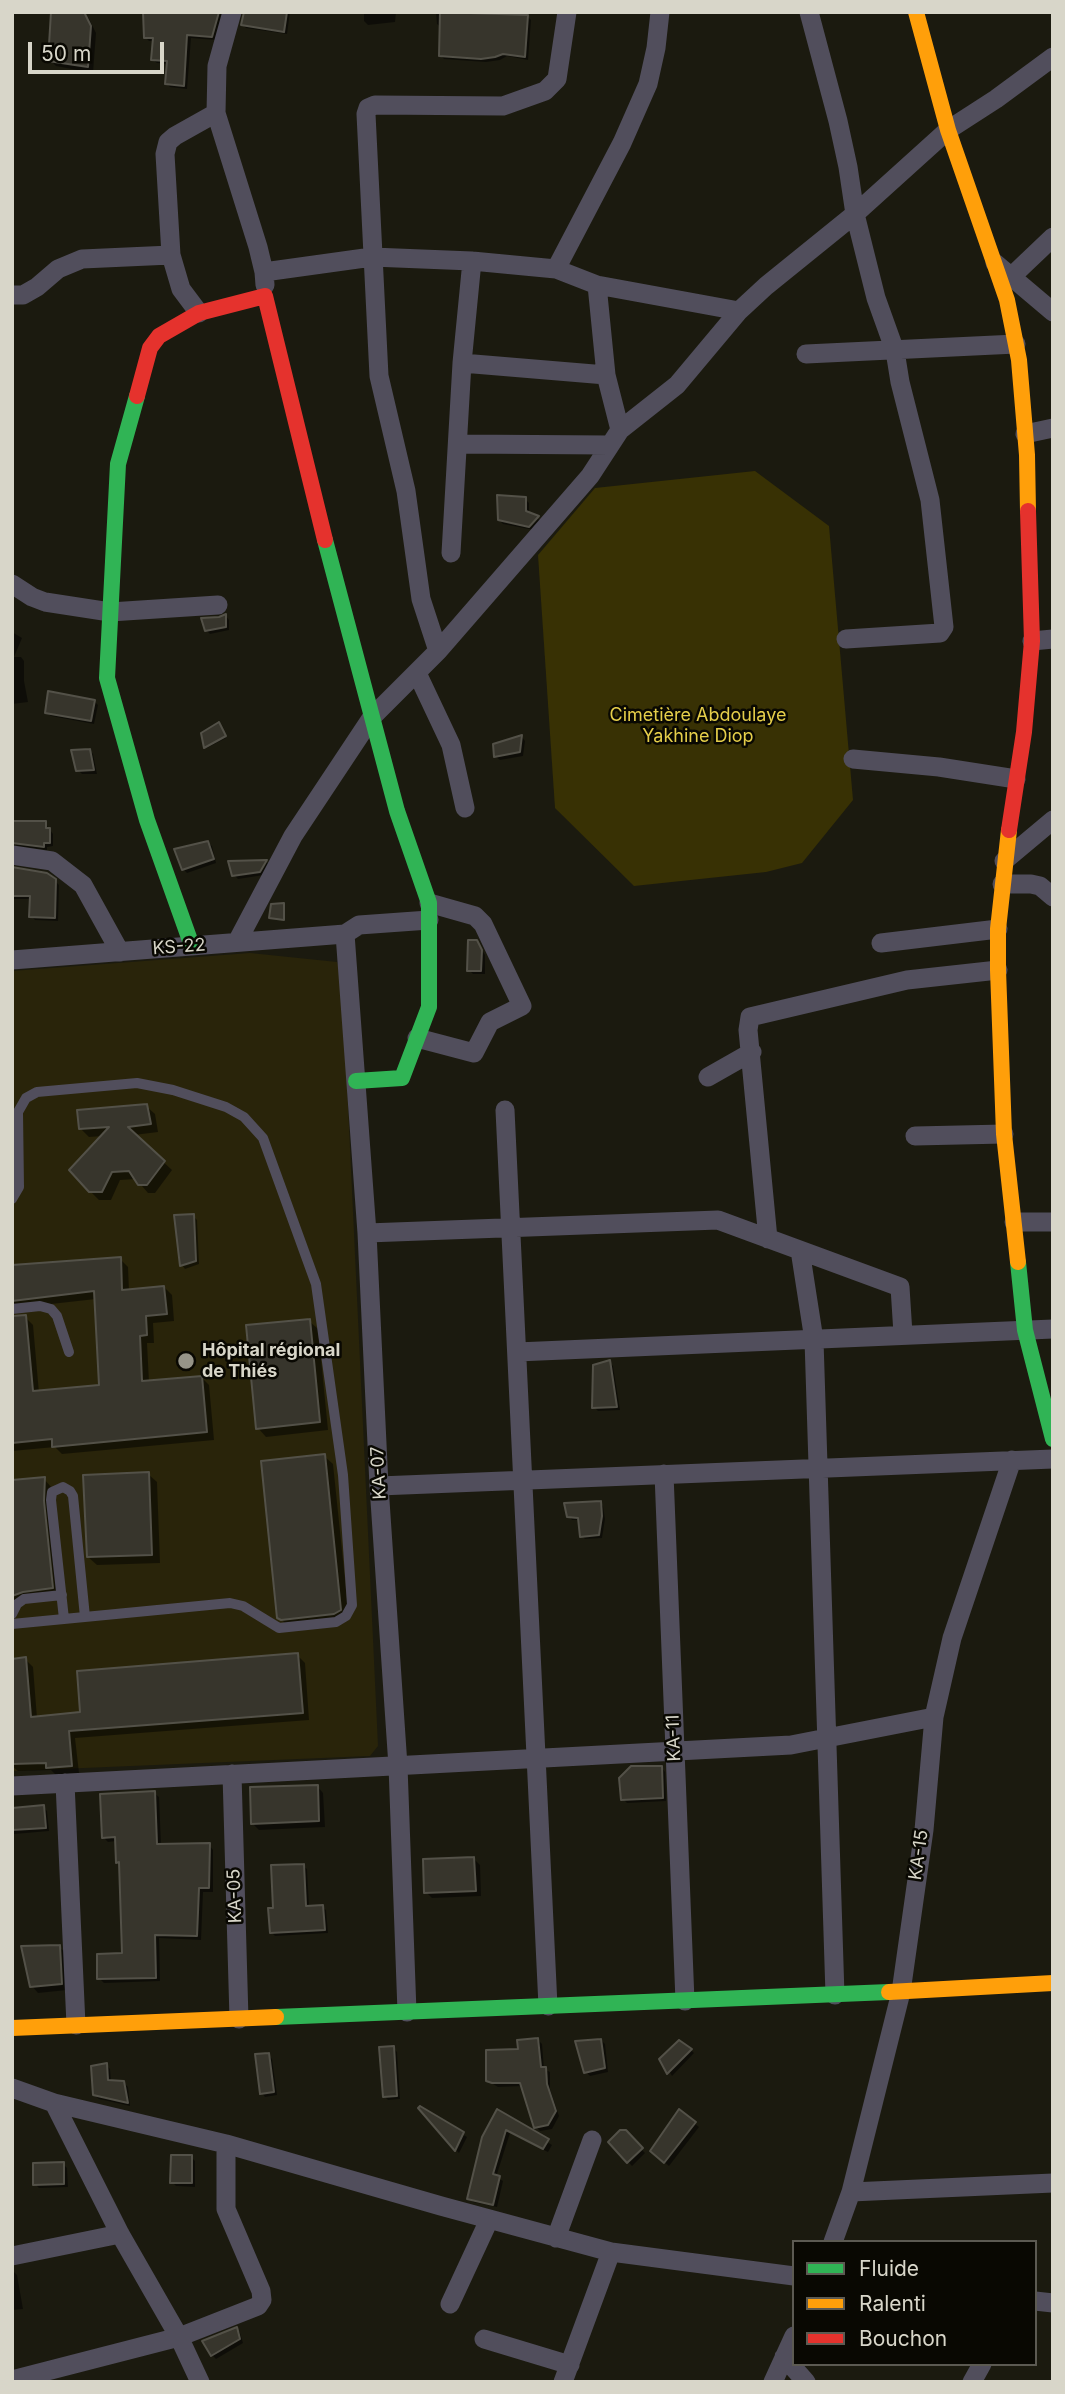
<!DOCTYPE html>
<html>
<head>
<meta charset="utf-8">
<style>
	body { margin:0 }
	#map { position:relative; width:1065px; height:2394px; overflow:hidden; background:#1b1a0f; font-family:Inter,sans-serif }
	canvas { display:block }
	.frame { position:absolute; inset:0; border:14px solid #d8d6c9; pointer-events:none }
	.legend { position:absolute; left:792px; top:2240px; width:245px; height:126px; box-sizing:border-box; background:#090802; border:2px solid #5c5a52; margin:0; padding:9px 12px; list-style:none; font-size:21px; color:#d8d6c9 }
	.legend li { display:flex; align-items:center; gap:14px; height:35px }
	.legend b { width:35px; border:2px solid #5c5a52 }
	.scale { position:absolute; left:28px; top:42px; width:136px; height:32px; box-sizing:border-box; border:4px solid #d8d6c9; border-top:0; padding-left:9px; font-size:21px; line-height:24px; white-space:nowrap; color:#d8d6c9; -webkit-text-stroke:5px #090802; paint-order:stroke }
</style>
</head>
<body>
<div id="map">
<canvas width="1065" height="2394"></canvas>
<div class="frame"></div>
<ul class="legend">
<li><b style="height:9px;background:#30b455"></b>Fluide</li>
<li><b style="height:9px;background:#ff9f0a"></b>Ralenti</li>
<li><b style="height:9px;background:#e5322d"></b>Bouchon</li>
</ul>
<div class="scale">50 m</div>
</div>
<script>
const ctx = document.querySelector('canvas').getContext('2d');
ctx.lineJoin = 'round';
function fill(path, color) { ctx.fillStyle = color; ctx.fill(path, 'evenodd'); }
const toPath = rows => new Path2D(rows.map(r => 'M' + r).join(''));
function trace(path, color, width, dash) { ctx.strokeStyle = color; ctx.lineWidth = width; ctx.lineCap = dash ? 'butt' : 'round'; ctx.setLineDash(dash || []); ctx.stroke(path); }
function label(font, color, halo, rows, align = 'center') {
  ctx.font = font + ' Inter,sans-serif'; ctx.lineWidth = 5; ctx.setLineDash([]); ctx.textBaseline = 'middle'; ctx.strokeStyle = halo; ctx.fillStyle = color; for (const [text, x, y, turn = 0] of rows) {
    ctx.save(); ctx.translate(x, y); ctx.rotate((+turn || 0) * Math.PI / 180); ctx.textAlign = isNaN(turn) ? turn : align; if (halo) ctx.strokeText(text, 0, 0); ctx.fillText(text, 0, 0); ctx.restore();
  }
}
const built = toPath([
	[250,953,337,962,342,977,378,1746,370,1756,12,1771,12,971]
]);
const green = toPath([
	[755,471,829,526,853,800,802,863,766,872,634,886,555,808,538,555,595,488]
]);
const shadow = toPath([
	[83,12,89,19,96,33,93,73,56,66,50,60],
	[145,12,224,12,216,40,191,38,187,89,170,87,167,84,168,64,157,63,153,60,155,41,149,41,145,37],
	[245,12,290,12,287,34,246,28,243,25],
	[364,12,396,12,395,22,368,25,364,21],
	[436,12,486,12,527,16,531,20,528,60,507,56,500,60,486,62,444,59,440,55,442,28,437,24],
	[525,499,529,503,529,514,542,521,534,530,503,524,499,520],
	[226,616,229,620,229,630,210,634,206,630],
	[12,632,22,638,14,657,21,657,24,661,24,681,28,702,12,704],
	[94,701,98,705,94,724,51,716,47,712],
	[220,726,226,738,207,748,206,747],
	[522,737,525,741,523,756,500,760,496,757,495,745],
	[89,750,93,754,97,774,82,774,78,770],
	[45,823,53,834,53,846,47,847,47,850,17,846,13,842],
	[208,843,212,846,216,863,187,873,183,869],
	[266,861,269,865,264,875,238,879,234,875],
	[12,869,55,881,59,885,58,921,35,920,31,916,32,899,12,899],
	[476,941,485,955,485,974,473,974,469,970],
	[146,1106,155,1114,158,1132,134,1135,172,1170,155,1193,148,1193,136,1179,120,1180,111,1200,99,1200,90,1191,103,1136,89,1137,80,1128],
	[193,1216,197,1220,199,1264,185,1269,182,1265],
	[120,1259,128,1267,129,1291,164,1287,172,1295,174,1321,153,1323,154,1343,147,1343,149,1382,201,1377,209,1385,214,1440,62,1454,55,1447,12,1451,12,1267],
	[96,1299,101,1387,39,1393,33,1325,25,1317,12,1317,13,1313,33,1306],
	[309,1321,318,1329,328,1430,266,1437,258,1428],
	[609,1362,613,1366,620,1410,598,1411,594,1407],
	[324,1456,333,1464,349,1618,288,1626,279,1617],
	[148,1474,157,1482,160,1563,97,1565,88,1557],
	[44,1479,52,1488,61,1597,12,1604,12,1482],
	[600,1503,603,1506,605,1519,602,1538,585,1539,582,1536,580,1520,572,1520,569,1516],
	[297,1655,305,1663,309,1720,75,1738,79,1773,56,1775,51,1770,18,1771,12,1766,12,1661,25,1659,33,1667,37,1718,82,1713],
	[662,1768,665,1772,666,1801,627,1803,623,1799],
	[317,1786,323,1793,325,1827,259,1830,253,1824],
	[154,1793,159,1797,161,1845,209,1845,213,1850,213,1892,203,1892,201,1940,159,1938,160,1981,104,1983,99,1978,124,1955,121,1866,117,1862,116,1841,108,1842,103,1837],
	[43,1807,47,1811,49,1831,14,1834,12,1832,12,1810],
	[474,1859,480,1865,481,1896,432,1898,426,1892],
	[303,1866,307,1869,309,1907,322,1907,326,1910,328,1933,275,1936,271,1932,274,1909],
	[59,1947,66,1953,67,1990,38,1993,32,1986],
	[538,2040,542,2044,544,2069,550,2072,550,2089,559,2116,552,2129,540,2131,536,2127,523,2086,498,2087,488,2081,520,2051],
	[601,2040,605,2044,608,2072,590,2076,586,2072],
	[393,2048,397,2052,400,2099,388,2100,384,2096],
	[691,2050,694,2053,672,2076,662,2059],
	[268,2055,272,2059,277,2095,265,2097,262,2093],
	[106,2065,110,2069,111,2082,124,2083,128,2087,130,2106,99,2099,94,2095],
	[421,2109,467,2137,459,2153,456,2150],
	[498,2111,552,2145,548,2152,510,2133,496,2177,503,2181,497,2207,473,2202,469,2198],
	[679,2111,699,2127,669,2166,656,2155],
	[623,2130,645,2153,632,2166,610,2142],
	[191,2157,195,2161,195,2187,176,2186,172,2182],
	[63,2164,67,2168,68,2187,39,2188,35,2184],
	[12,2270,17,2275,23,2309,12,2310],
	[237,2329,240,2333,243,2343,216,2359,212,2355]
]);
const building = toPath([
	[51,12,84,12,91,26,88,67,48,61,51,12],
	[143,12,219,12,212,37,187,35,184,86,165,84,167,61,151,60,153,38,144,38,143,12],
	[244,12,287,12,284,32,241,25,244,12],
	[440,12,528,15,525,57,503,54,495,57,481,59,439,56,440,12],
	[497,495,526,497,526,511,539,516,529,527,498,520,497,495],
	[226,614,226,627,205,631,201,618,219,617,226,614],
	[48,691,95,700,91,721,45,713,48,691],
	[219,722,226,736,204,748,201,733,219,722],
	[522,735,520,752,494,757,493,744,522,735],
	[90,749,94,770,76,771,71,750,90,749],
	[12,821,46,821,46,828,50,828,50,843,44,843,44,847,12,843,12,821],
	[208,841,214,859,182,870,174,849,208,841],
	[267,860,260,872,232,876,228,861,267,860],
	[12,867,47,873,56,879,55,918,29,917,30,896,12,896,12,867],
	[284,903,284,920,269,918,271,904,284,903],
	[468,940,477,940,482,950,481,971,467,971,468,940],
	[147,1104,151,1124,128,1127,165,1161,147,1185,138,1185,129,1171,112,1172,102,1192,89,1192,69,1170,109,1127,79,1129,77,1110,147,1104],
	[194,1214,196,1261,180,1266,174,1215,194,1214],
	[121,1257,122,1290,164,1286,167,1314,146,1316,147,1335,140,1336,142,1381,202,1376,207,1432,52,1447,52,1439,12,1443,12,1316,26,1315,33,1391,99,1385,94,1291,12,1301,12,1265,121,1257],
	[310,1319,320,1422,256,1429,246,1325,310,1319],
	[610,1360,617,1407,592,1408,593,1365,610,1360],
	[325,1454,341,1610,334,1614,281,1620,277,1618,261,1461,325,1454],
	[149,1472,152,1555,87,1557,83,1475,149,1472],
	[45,1477,44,1501,53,1588,23,1592,12,1596,12,1480,45,1477],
	[601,1501,602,1516,599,1535,580,1537,578,1518,567,1517,564,1503,601,1501],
	[298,1653,303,1713,69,1731,72,1766,46,1768,46,1763,12,1764,12,1659,26,1657,31,1717,80,1712,77,1671,298,1653],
	[631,1766,662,1766,663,1798,621,1800,619,1778,631,1766],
	[318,1785,319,1821,251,1824,250,1787,318,1785],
	[155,1791,157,1844,210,1843,209,1888,199,1888,197,1936,155,1935,156,1978,97,1979,97,1954,122,1953,119,1862,116,1863,115,1837,102,1838,100,1794,155,1791],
	[44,1805,46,1828,12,1830,12,1808,44,1805],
	[474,1857,476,1891,424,1893,423,1859,474,1857],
	[304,1864,306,1906,323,1905,325,1930,270,1933,268,1908,273,1908,271,1865,304,1864],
	[60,1945,62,1984,30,1987,21,1946,60,1945],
	[538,2038,541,2067,546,2067,547,2084,556,2111,548,2125,534,2128,520,2083,492,2083,486,2081,486,2050,518,2049,517,2040,538,2038],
	[601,2039,605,2068,584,2073,575,2041,601,2039],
	[679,2040,692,2049,667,2074,659,2059,679,2040],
	[394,2046,397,2096,383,2097,379,2047,394,2046],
	[269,2053,274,2092,260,2094,255,2054,269,2053],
	[107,2063,108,2080,124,2081,128,2103,93,2095,91,2066,107,2063],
	[420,2106,464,2132,455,2151,418,2108,420,2106],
	[497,2109,549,2139,543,2149,506,2130,493,2174,500,2176,493,2205,467,2199,482,2137,497,2109],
	[679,2109,696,2122,664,2163,650,2151,679,2109],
	[620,2130,626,2130,643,2148,627,2163,608,2142,620,2130],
	[171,2155,192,2155,192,2183,170,2183,171,2155],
	[64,2162,64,2184,33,2185,33,2163,64,2162],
	[237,2327,240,2339,211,2356,202,2341,237,2327]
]);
const lane = toPath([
	[12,1199,19,1187,18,1112,26,1098,37,1092,137,1083,173,1090,226,1107,244,1117,263,1138,316,1284,343,1475,352,1605,346,1616,336,1622,279,1628,243,1606,230,1603,12,1624],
	[12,1309,40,1306,51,1309,57,1316,69,1352],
	[12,1614,17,1604,24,1599,62,1595],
	[64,1619,51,1500,52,1492,63,1487,70,1491,73,1496,85,1617]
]);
const street = toPath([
	[232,12,217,66,216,113,258,247,264,272,265,285],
	[809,12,838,121,848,167,855,214,876,298,895,351,900,382,930,500,944,627,940,633,846,639],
	[995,263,1053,312],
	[556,269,622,143,648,84,656,48,660,12],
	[264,272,372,257,472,261,556,269,597,285,739,311],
	[1011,277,1053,237],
	[597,285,606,375],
	[12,295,23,295,37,287,58,269,82,259,171,255],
	[199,313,181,289,171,255,165,154,168,142,175,136,216,113],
	[806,354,1016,344],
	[462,363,606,375,620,430],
	[1025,434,1053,428],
	[458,444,610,445],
	[451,553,462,363,472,261],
	[12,584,32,597,45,602,110,612,218,605],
	[1032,641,1053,639],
	[438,651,421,599,406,491,379,376,366,114,368,108,375,105,503,106,545,91,557,79,567,12],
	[417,673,451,745,465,808],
	[853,759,939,767,1016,779],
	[12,855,52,861,83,885,120,952],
	[1004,861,1053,820],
	[1002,884,1031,884,1040,886,1053,897],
	[345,934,367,1233,379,1486,398,1766,407,2012],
	[237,942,293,836,372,717,438,651,590,476,620,430,677,385,739,311,766,286,855,214,948,130,996,99,1053,57],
	[881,943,998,929],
	[12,960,345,934,359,925,429,920],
	[417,1038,474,1053,490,1022,522,1006,483,924,475,916,429,903],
	[708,1077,752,1052],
	[505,1110,548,2006],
	[915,1136,1004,1134],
	[1014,1222,1053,1222],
	[367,1233,718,1220,900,1287,903,1334],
	[768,1239,748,1030,750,1017,907,980,998,970],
	[800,1250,814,1340,835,1995],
	[517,1352,1053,1329],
	[664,1474,685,2001],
	[379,1486,1053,1459],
	[232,1774,239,2019],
	[65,1783,76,2025],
	[12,1786,791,1745,934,1717],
	[12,2088,54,2103,120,2234,179,2337,200,2382],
	[54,2103,226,2144,441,2206,611,2252,794,2276],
	[851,2192,1053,2183],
	[556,2238,592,2140],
	[833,2242,851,2192,901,1992,924,1830,934,1717,952,1638,1012,1460],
	[12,2256,120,2234],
	[1035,2301,1053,2303],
	[450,2304,489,2220],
	[484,2339,570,2365],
	[784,2357,806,2382],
	[12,2380,179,2337,258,2306,262,2300,261,2291,226,2209,226,2144],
	[563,2382,611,2252],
	[773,2382,794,2336],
	[972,2382,982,2364]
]);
const fast = toPath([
	[137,396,118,464,107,678,147,820,192,946],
	[325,540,397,811,429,903,429,1007,402,1078,356,1081],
	[1018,1262,1025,1330,1053,1439],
	[276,2017,889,1992]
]);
const slow = toPath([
	[916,12,948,130,1007,300,1019,360,1027,455,1028,511],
	[1009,830,998,929,998,970,1004,1134,1018,1262],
	[889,1992,1053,1983],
	[12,2028,276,2017]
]);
const jam = toPath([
	[137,396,150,348,159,336,199,313,265,296,325,540],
	[1009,830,1024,732,1032,641,1028,511]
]);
const markers = [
	[186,1361,9,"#969488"]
];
const parkNames = [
	["Cimetière Abdoulaye",698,716],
	["Yakhine Diop",698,737]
];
const streetNames = [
	["KS-22",179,947,-4],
	["KA-07",379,1473,-93],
	["KA-11",674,1738,-92],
	["KA-15",919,1855,-82],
	["KA-05",235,1896,-92]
];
const poiNames = [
	["Hôpital régional",202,1351],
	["de Thiés",202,1372]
];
fill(built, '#29240a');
fill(green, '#383104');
fill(shadow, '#0007');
fill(building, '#37352c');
trace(building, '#535148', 2);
trace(lane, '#514e5c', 10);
trace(street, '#514e5c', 19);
trace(fast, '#30b455', 16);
trace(slow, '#ff9f0a', 16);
trace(jam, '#e5322d', 16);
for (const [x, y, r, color] of markers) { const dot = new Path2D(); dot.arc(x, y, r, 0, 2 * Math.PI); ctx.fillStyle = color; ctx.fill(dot); trace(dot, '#090802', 2.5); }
label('18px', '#e5ce4a', '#090802', parkNames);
label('18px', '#d8d6c9', '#090802', streetNames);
label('bold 18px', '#d8d6c9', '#090802', poiNames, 'left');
</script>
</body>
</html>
